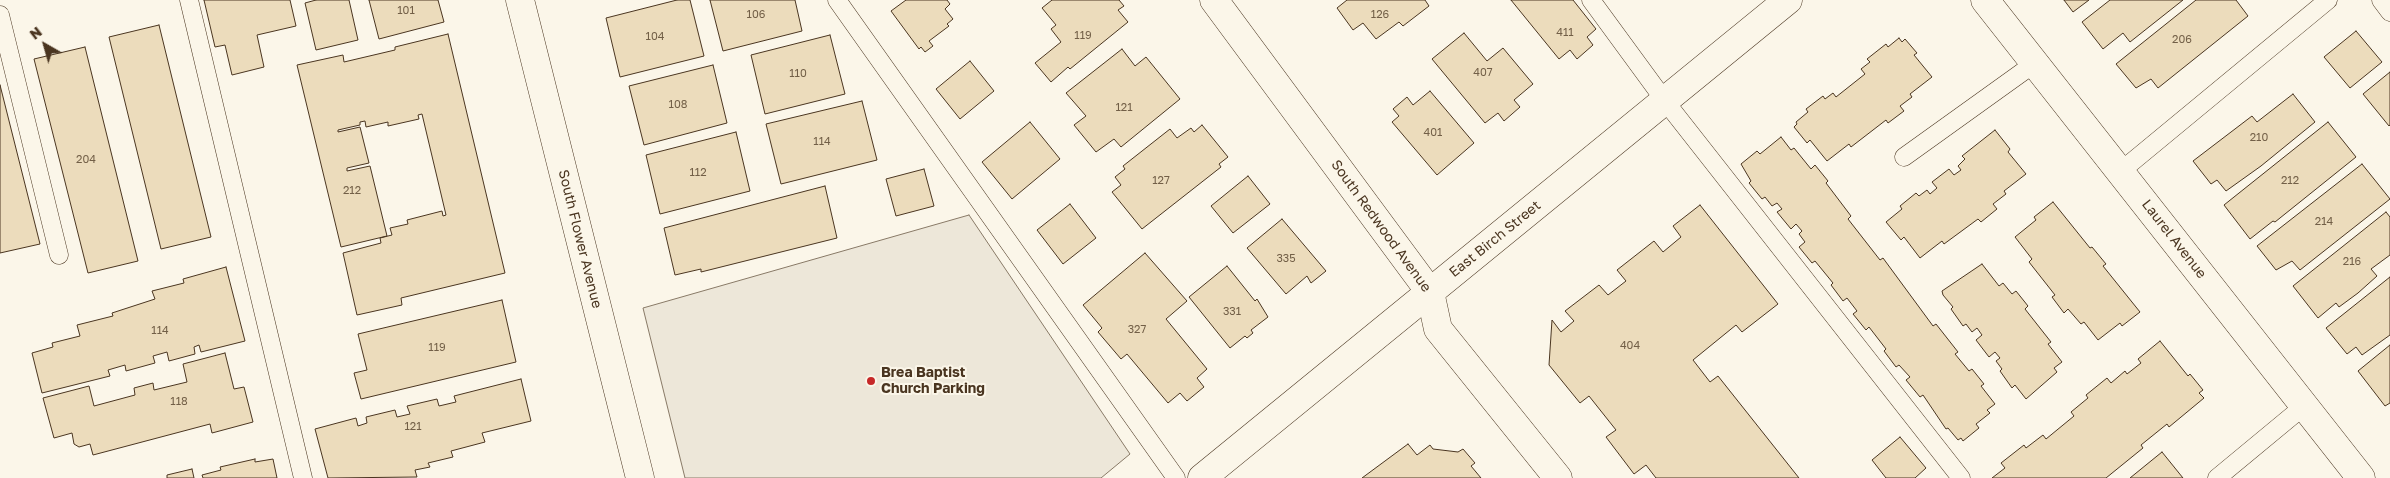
<!DOCTYPE html>
<html>
<head>
<meta charset="utf-8">
<style>
	body { margin:0 }
	#map { position:relative; width:2390px; height:478px; overflow:hidden; background:#fbf6e9; font-family:"Golos Text",sans-serif }
	canvas { display:block }
	.north { position:absolute; left:20px; top:20px; width:50px; height:50px; -webkit-text-stroke:4px #fbf6e9; paint-order:stroke; rotate:322deg; font-size:14px; font-weight:700; line-height:20px; text-align:center; color:#4a3520 }
	.north::after { content:''; display:block; margin:auto; width:18px; height:22px; background:#4a3520; clip-path:polygon(50% 0,100% 100%,50% 72%,0 100%) }
</style>
</head>
<body>
<div id="map">
<canvas width="2390" height="478"></canvas>
<div class="north">N</div>
</div>
<script>
const ctx = document.querySelector('canvas').getContext('2d');
ctx.lineJoin = 'round';
function fill(path, color) { ctx.fillStyle = color; ctx.fill(path, 'evenodd'); }
const toPath = rows => new Path2D(rows.map(r => 'M' + r).join(''));
function trace(path, color, width, dash) { ctx.strokeStyle = color; ctx.lineWidth = width; ctx.lineCap = dash ? 'butt' : 'round'; ctx.setLineDash(dash || []); ctx.stroke(path); }
function label(font, color, halo, rows, align = 'center') {
  ctx.font = font + ' "Golos Text",sans-serif'; ctx.lineWidth = 4; ctx.setLineDash([]); ctx.textBaseline = 'middle'; ctx.strokeStyle = halo; ctx.fillStyle = color; for (const [text, x, y, turn = 0] of rows) {
    ctx.save(); ctx.translate(x, y); ctx.rotate((+turn || 0) * Math.PI / 180); ctx.textAlign = isNaN(turn) ? turn : align; if (halo) ctx.strokeText(text, 0, 0); ctx.fillText(text, 0, 0); ctx.restore();
  }
}
const parking = toPath([
	[969,215,1130,454,1101,478,685,478,643,308,969,215]
]);
const building = toPath([
	[204,0,290,0,296,26,257,35,264,67,232,75,225,45,215,47,204,0],
	[316,0,349,0,358,40,316,50,305,3,316,0],
	[369,0,438,0,444,22,379,39,369,0],
	[677,0,690,0,704,56,620,77,606,18,677,0],
	[710,0,795,0,802,31,723,51,710,0],
	[906,0,947,0,950,4,945,9,953,19,947,24,949,26,929,41,933,46,925,52,921,47,919,49,891,11,906,0],
	[1052,0,1119,0,1124,6,1118,10,1128,22,1070,69,1068,67,1051,82,1035,63,1061,42,1051,29,1056,25,1042,8,1052,0],
	[1347,0,1425,0,1429,6,1403,26,1399,22,1376,39,1363,23,1353,30,1337,8,1347,0],
	[1511,0,1573,0,1596,29,1587,37,1593,45,1577,59,1570,50,1559,59,1511,0],
	[2064,0,2089,0,2073,12,2064,0],
	[2110,0,2183,0,2130,42,2123,33,2103,49,2082,22,2110,0],
	[2196,0,2236,0,2248,16,2158,88,2151,79,2136,88,2116,64,2196,0],
	[159,25,211,237,161,249,109,37,159,25],
	[2356,31,2382,62,2350,88,2324,57,2356,31],
	[1464,33,1487,61,1503,48,1533,84,1514,100,1520,107,1504,121,1498,113,1485,123,1432,59,1464,33],
	[448,34,505,273,401,298,402,305,357,315,343,253,381,243,380,238,392,235,390,228,408,224,407,220,442,211,443,216,446,215,422,114,418,115,419,119,388,126,388,122,366,127,365,121,360,122,360,125,338,130,338,132,360,127,369,163,347,168,347,171,370,166,387,236,341,247,297,65,343,55,344,62,395,50,395,47,448,34],
	[830,35,845,94,765,114,751,55,830,35],
	[1899,38,1902,42,1905,39,1917,53,1914,55,1932,77,1910,94,1912,97,1900,106,1904,111,1888,123,1886,120,1851,147,1849,144,1827,161,1810,140,1807,143,1794,127,1797,124,1796,122,1808,112,1806,109,1823,96,1825,99,1833,93,1836,97,1865,74,1861,69,1870,62,1867,59,1886,44,1888,47,1899,38],
	[85,47,138,261,88,273,34,59,85,47],
	[1122,49,1135,66,1146,57,1180,99,1121,147,1114,139,1096,152,1074,125,1086,116,1066,93,1122,49],
	[970,61,994,91,960,119,936,89,970,61],
	[713,65,727,123,644,145,629,86,713,65],
	[2390,72,2390,125,2389,126,2363,94,2390,72],
	[0,85,40,244,0,253,0,85],
	[1430,91,1474,143,1437,175,1392,122,1399,116,1393,109,1407,97,1413,105,1430,91],
	[2293,94,2315,122,2261,166,2226,191,2217,180,2211,184,2193,161,2252,116,2257,122,2293,94],
	[862,101,877,160,781,184,766,124,862,101],
	[1030,122,1060,159,1012,199,982,162,1030,122],
	[2328,122,2356,157,2275,222,2273,221,2250,239,2224,205,2328,122],
	[1202,125,1228,157,1219,164,1221,167,1142,229,1112,192,1121,185,1115,177,1125,169,1123,166,1170,129,1177,138,1191,128,1194,132,1202,125],
	[1995,130,2010,149,2008,152,2026,174,2004,191,2006,194,1993,204,1997,209,1981,222,1978,219,1944,244,1942,241,1920,258,1904,237,1901,240,1886,222,1902,209,1900,206,1916,193,1919,196,1927,190,1930,194,1937,188,1932,182,1949,169,1954,175,1961,170,1958,166,1965,159,1962,156,1995,130],
	[736,132,750,191,660,214,646,155,736,132],
	[1781,137,1791,150,1794,148,1811,169,1815,165,1828,181,1826,183,1851,216,1848,219,1880,260,1883,258,1933,326,1936,324,1958,352,1955,354,1969,371,1972,369,1984,384,1981,386,1995,404,1987,410,1990,413,1976,424,1979,428,1963,441,1961,438,1958,440,1948,428,1946,429,1923,395,1920,397,1906,380,1910,377,1899,365,1896,367,1884,351,1886,349,1869,327,1866,330,1853,314,1857,311,1847,298,1843,301,1831,285,1833,283,1815,261,1812,263,1799,247,1805,242,1799,234,1802,231,1796,224,1791,229,1777,212,1782,209,1777,203,1772,206,1765,197,1762,199,1749,183,1751,181,1741,164,1757,151,1760,154,1781,137],
	[2362,164,2390,199,2300,270,2292,261,2276,270,2257,246,2362,164],
	[924,169,934,206,896,216,886,179,924,169],
	[1248,176,1270,204,1233,233,1211,206,1248,176],
	[825,186,837,238,701,272,701,269,675,275,664,228,825,186],
	[2053,202,2090,248,2092,247,2106,264,2103,266,2140,312,2122,326,2120,323,2098,340,2084,322,2081,324,2068,309,2064,313,2052,297,2055,295,2029,262,2032,259,2015,237,2036,220,2034,217,2053,202],
	[1070,204,1096,238,1063,264,1037,230,1070,204],
	[1700,205,1778,304,1742,332,1736,325,1693,360,1710,382,1718,376,1799,478,1656,478,1646,465,1634,474,1606,437,1616,430,1589,396,1580,403,1549,365,1552,320,1561,332,1574,321,1565,311,1599,285,1608,295,1626,281,1617,270,1654,241,1663,252,1681,237,1673,226,1700,205],
	[2386,212,2390,217,2390,255,2371,269,2377,276,2358,293,2339,307,2336,303,2318,318,2293,286,2386,212],
	[1282,219,1326,271,1311,283,1307,276,1286,294,1247,248,1282,219],
	[1145,253,1187,301,1166,319,1207,369,1197,378,1204,387,1187,401,1180,393,1168,403,1127,354,1121,359,1098,332,1102,328,1083,305,1145,253],
	[1982,264,1999,286,2003,283,2012,294,2016,291,2028,306,2025,309,2051,342,2048,344,2062,362,2054,368,2057,372,2026,399,2015,385,2012,388,2000,371,2002,369,1996,361,2000,358,1995,352,1989,357,1976,340,1982,335,1977,328,1972,332,1966,324,1963,326,1951,309,1953,307,1943,295,1942,291,1982,264],
	[1227,266,1255,301,1257,299,1268,317,1251,330,1253,333,1247,338,1245,336,1230,348,1189,297,1227,266],
	[226,267,245,341,201,352,199,345,194,347,195,354,169,361,167,352,153,356,155,363,126,371,125,365,108,370,110,376,42,393,32,353,53,347,52,343,80,336,77,325,113,316,112,313,155,299,152,291,184,283,183,279,226,267],
	[2390,277,2390,335,2362,355,2356,347,2347,354,2326,328,2390,277],
	[502,300,516,362,361,399,354,373,367,370,358,334,502,300],
	[2160,341,2188,376,2190,374,2203,390,2199,393,2204,398,2169,427,2167,424,2141,445,2143,448,2106,478,1992,478,2005,468,2001,463,2024,445,2026,448,2043,435,2046,439,2074,416,2071,412,2088,398,2086,395,2107,378,2111,383,2125,371,2127,374,2141,363,2138,359,2160,341],
	[2390,345,2390,403,2385,406,2358,371,2390,345],
	[225,353,234,389,244,387,253,422,212,433,210,424,93,455,90,444,79,447,74,444,72,433,54,438,43,398,89,386,94,406,135,395,134,388,153,383,154,390,187,382,183,364,225,353],
	[521,379,531,421,482,433,485,442,451,451,453,457,428,463,430,467,415,470,417,477,328,478,315,429,356,418,358,426,367,423,366,417,395,410,397,417,410,414,407,406,437,399,439,406,456,402,454,396,521,379],
	[1900,437,1926,468,1915,478,1886,478,1872,460,1900,437],
	[1408,444,1417,455,1430,445,1433,449,1458,452,1463,449,1475,463,1471,466,1481,478,1362,478,1408,444],
	[2162,452,2183,478,2130,478,2162,452],
	[255,459,255,462,273,459,277,478,203,478,202,475,221,470,220,467,255,459],
	[192,469,194,478,167,478,167,475,192,469]
]);
const service = toPath([
	[189,0,303,478],
	[837,0,1176,478],
	[1591,0,1665,101,1961,478],
	[2381,0,2390,12],
	[0,15,59,255],
	[1904,157,2035,63],
	[2121,171,2328,0],
	[2217,478,2304,406]
]);
const minor = toPath([
	[520,0,640,478],
	[1214,0,1430,292,1438,329,1558,478],
	[1985,0,2361,478]
]);
const tertiary = toPath([
	[1202,478,1788,0]
]);
const markers = [
	[871,381,5,"#c62828"]
];
const numberNames = [
	["101",406,11],
	["106",756,15],
	["126",1380,15],
	["411",1565,33],
	["119",1083,36],
	["104",655,37],
	["206",2182,40],
	["407",1483,73],
	["110",798,74],
	["108",678,105],
	["121",1124,108],
	["401",1433,133],
	["210",2259,138],
	["114",822,142],
	["204",86,160],
	["112",698,173],
	["127",1161,181],
	["212",2290,181],
	["212",352,191],
	["214",2324,222],
	["335",1286,259],
	["216",2352,262],
	["331",1232,312],
	["327",1137,330],
	["114",160,331],
	["404",1630,346],
	["119",437,348],
	["118",179,402],
	["121",413,427]
];
const streetNames = [
	["South Redwood Avenue",1381,226,54],
	["South Flower Avenue",580,239,76],
	["East Birch Street",1495,239,-39],
	["Laurel Avenue",2174,239,52]
];
const poiNames = [
	["Brea Baptist",881,373],
	["Church Parking",881,389]
];
fill(parking, '#ede7d9');
trace(parking, '#887966', 1);
fill(building, '#ecdcbc');
trace(building, '#4a3520', 1);
trace(service, '#4a3520', 19);
trace(minor, '#4a3520', 29);
trace(tertiary, '#4a3520', 29);
trace(service, '#fbf6e9', 18);
trace(minor, '#fbf6e9', 28);
trace(tertiary, '#fbf6e9', 28);
for (const [x, y, r, color] of markers) { const dot = new Path2D(); dot.arc(x, y, r, 0, 2 * Math.PI); ctx.fillStyle = color; ctx.fill(dot); trace(dot, '#fbf6e9', 2); }
label('11px', '#725f47', null, numberNames);
label('14px', '#4a3520', '#fbf6e9', streetNames);
label('bold 14px', '#4a3520', '#fbf6e9', poiNames, 'left');
</script>
</body>
</html>
